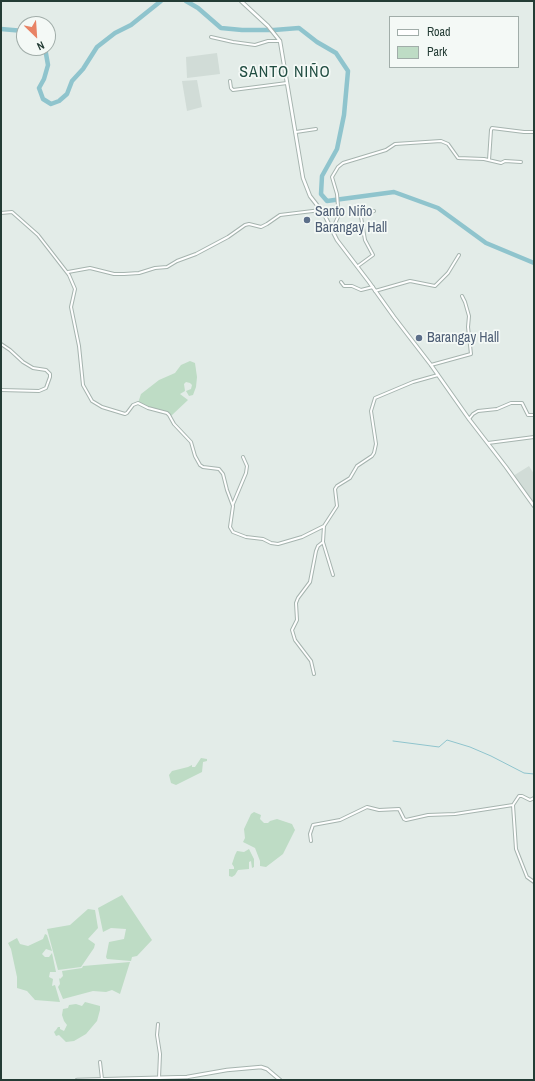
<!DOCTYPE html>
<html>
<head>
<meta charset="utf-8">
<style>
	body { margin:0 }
	#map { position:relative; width:535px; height:1081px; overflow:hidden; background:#e3ece8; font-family:"Archivo Narrow",sans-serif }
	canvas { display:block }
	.frame { position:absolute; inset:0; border:2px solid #243c35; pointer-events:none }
	.legend { position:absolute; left:389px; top:16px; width:130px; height:52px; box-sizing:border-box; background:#f4f9f6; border:1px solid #a1ada9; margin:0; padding:5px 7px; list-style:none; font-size:12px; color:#243c35 }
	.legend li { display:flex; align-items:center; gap:8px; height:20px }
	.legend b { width:20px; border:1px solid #a1ada9 }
	.north { position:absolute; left:16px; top:16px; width:40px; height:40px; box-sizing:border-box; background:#f4f9f6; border:1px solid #a1ada9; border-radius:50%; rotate:155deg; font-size:11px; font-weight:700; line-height:16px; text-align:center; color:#243c35 }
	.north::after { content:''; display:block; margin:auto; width:14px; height:18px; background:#e88365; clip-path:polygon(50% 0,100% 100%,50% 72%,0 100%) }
</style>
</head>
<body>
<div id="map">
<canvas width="535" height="1081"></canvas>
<div class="frame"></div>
<ul class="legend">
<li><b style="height:5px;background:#fff"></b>Road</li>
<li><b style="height:11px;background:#bedcc5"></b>Park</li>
</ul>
<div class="north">N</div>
</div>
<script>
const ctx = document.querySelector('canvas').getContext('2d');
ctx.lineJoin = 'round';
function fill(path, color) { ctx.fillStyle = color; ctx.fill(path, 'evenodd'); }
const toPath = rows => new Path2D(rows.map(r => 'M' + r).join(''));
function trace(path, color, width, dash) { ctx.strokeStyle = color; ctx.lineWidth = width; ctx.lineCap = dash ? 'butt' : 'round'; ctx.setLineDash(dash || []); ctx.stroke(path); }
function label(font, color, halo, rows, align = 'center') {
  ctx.font = font + ' "Archivo Narrow",sans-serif'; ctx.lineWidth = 3.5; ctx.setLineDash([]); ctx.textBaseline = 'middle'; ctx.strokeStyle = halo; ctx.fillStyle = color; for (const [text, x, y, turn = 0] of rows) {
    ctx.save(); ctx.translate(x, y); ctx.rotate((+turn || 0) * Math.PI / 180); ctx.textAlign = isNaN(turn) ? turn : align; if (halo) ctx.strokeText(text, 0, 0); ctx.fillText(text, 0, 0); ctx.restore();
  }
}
const built = toPath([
	[217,53,220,74,187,78,186,57],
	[197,80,202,107,187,111,182,81],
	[529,466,534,474,533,503,513,476]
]);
const green = toPath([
	[190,361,195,363,197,377,196,387,193,395,189,396,186,391,191,389,192,385,190,383,186,382,184,384,185,391,180,394,188,400,171,416,168,413,155,410,138,403,141,394,159,380,175,373,181,365],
	[201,758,207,759,207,761,203,762,202,772,176,785,171,783,169,775,172,771,188,767,192,765,192,767,195,767],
	[254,812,261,815,260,819,264,823,268,823,270,821,277,819,292,824,295,830,283,854,266,867,260,866,260,861,255,848,243,842,245,838,244,829,251,814],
	[249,849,254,859,254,867,252,868,251,861,249,862,249,869,238,870,235,875,232,877,229,876,229,869,234,869,234,867,232,864,235,855,237,851,244,852],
	[122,895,152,940,137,956,132,957,131,961,107,959,106,957,109,942,124,939,126,929,111,928,103,932,98,908],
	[88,909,95,910,98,928,88,939,95,944,94,948,81,967,58,970,47,929,70,925],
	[45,934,47,935,52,951,46,949,42,954,45,957,49,957,52,953,56,972,50,972,49,977,53,979,52,986,55,985,60,1002,35,1000,27,991,17,988,17,977,11,949,8,943,17,938,20,944,28,946,43,939],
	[130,962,120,994,112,990,106,992,93,991,63,999,58,987,60,984,59,978,60,979,63,976,62,971,82,968,83,966],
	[85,1002,100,1006,100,1010,97,1021,86,1034,74,1041,66,1042,59,1035,56,1036,54,1032,56,1030,58,1027,60,1027,60,1029,64,1031,67,1025,64,1021,62,1015,63,1009,68,1008,69,1005,76,1004,82,1006]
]);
const stream = toPath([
	[393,741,439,747,447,740,470,747,491,756,524,773,534,774]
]);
const river = toPath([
	[186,1,198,8,221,28,242,30,274,30,299,28,317,42,336,53,348,71,344,115,337,149,322,176,321,194,327,201,394,192,438,208,486,243,534,263],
	[1,29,24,31],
	[45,48,48,65,44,79,39,88,43,99,51,104,59,101,67,94,72,81,83,69,97,47,115,33,131,25,161,1]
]);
const minor = toPath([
	[211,37,233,42,255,45,268,41,280,41],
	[230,81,231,88,233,90,287,83],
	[296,132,316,129],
	[489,160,491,130,492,128,524,132,534,132],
	[1,213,12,212,38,235,69,275,75,289,71,307,79,346,83,385,92,401,102,407,125,414,127,413,133,405,138,403,148,408,167,413,169,415,174,424,191,442,195,456,200,465,203,467,219,469,223,474,227,490,233,506,230,527,233,532,246,537,263,539,271,543,278,544,302,537,324,526],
	[332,230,338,217,338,206,337,194,332,177,338,167,343,163,386,150,395,144,441,141,448,144,458,158,484,159,501,163,505,161,521,162],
	[358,266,373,255,365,240,361,217,374,211],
	[68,272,90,268,114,274,124,274,139,273,155,268,167,267,177,261,196,254,228,237,245,225,249,224,261,227,267,224,280,215,321,210],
	[341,282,344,286,352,286,361,290,373,287],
	[375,291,410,281,435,286,448,273,459,255],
	[1,344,10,350,23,362,33,368,46,370,50,374,50,377,46,388,39,391,1,390],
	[431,365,471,354,468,327,469,316,465,302,462,296],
	[469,419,473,414,478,411,497,409,511,403,522,403,528,415,534,415],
	[488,443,534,437],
	[233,504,246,473,247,466,243,457],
	[323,542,333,575],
	[314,674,311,661,295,640,292,630,297,620,296,603,298,598,310,582,316,551,318,546,323,542,324,526,337,506,335,489,337,486,350,478,357,466,372,456,374,453,376,444,371,411,375,398,413,382,438,375],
	[534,798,530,800,522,796,519,796,513,805,516,849,527,877,534,882],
	[311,841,310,834,313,825,340,820,367,807,379,810,399,809,404,819,406,820,428,815,455,814,513,805],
	[158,1024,157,1035,160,1054,159,1078],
	[100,1062,102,1079]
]);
const tertiary = toPath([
	[241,1,268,26,280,41,303,178,310,196,324,214,337,240,369,282,394,317,431,365,469,419,506,467,534,506],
	[77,1080,187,1077,227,1070,261,1067,267,1069,280,1080]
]);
const markers = [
	[307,220,4,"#5c6f8a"],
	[419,338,4,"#5c6f8a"]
];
const serviceNames = [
	["Santo Niño",315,212],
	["Barangay Hall",315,228],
	["Barangay Hall",427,338]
];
const quarterNames = [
	["SANTO NIÑO",285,73]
];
fill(built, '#d1dcd7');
fill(green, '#bedcc5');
trace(stream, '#8fc4cd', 1);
trace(river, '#8fc4cd', 4.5);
trace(minor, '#a6b4af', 4);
trace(tertiary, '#a6b4af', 4.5);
trace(minor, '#fff', 2);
trace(tertiary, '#fff', 2.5);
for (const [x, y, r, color] of markers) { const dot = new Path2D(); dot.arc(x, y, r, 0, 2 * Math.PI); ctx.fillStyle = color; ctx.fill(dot); trace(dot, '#f4f9f6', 1.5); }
label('14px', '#4e5e75', '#f4f9f6', serviceNames, 'left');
ctx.letterSpacing = '1px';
label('16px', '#214d42', '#f4f9f6', quarterNames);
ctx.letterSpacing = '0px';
</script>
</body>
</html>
